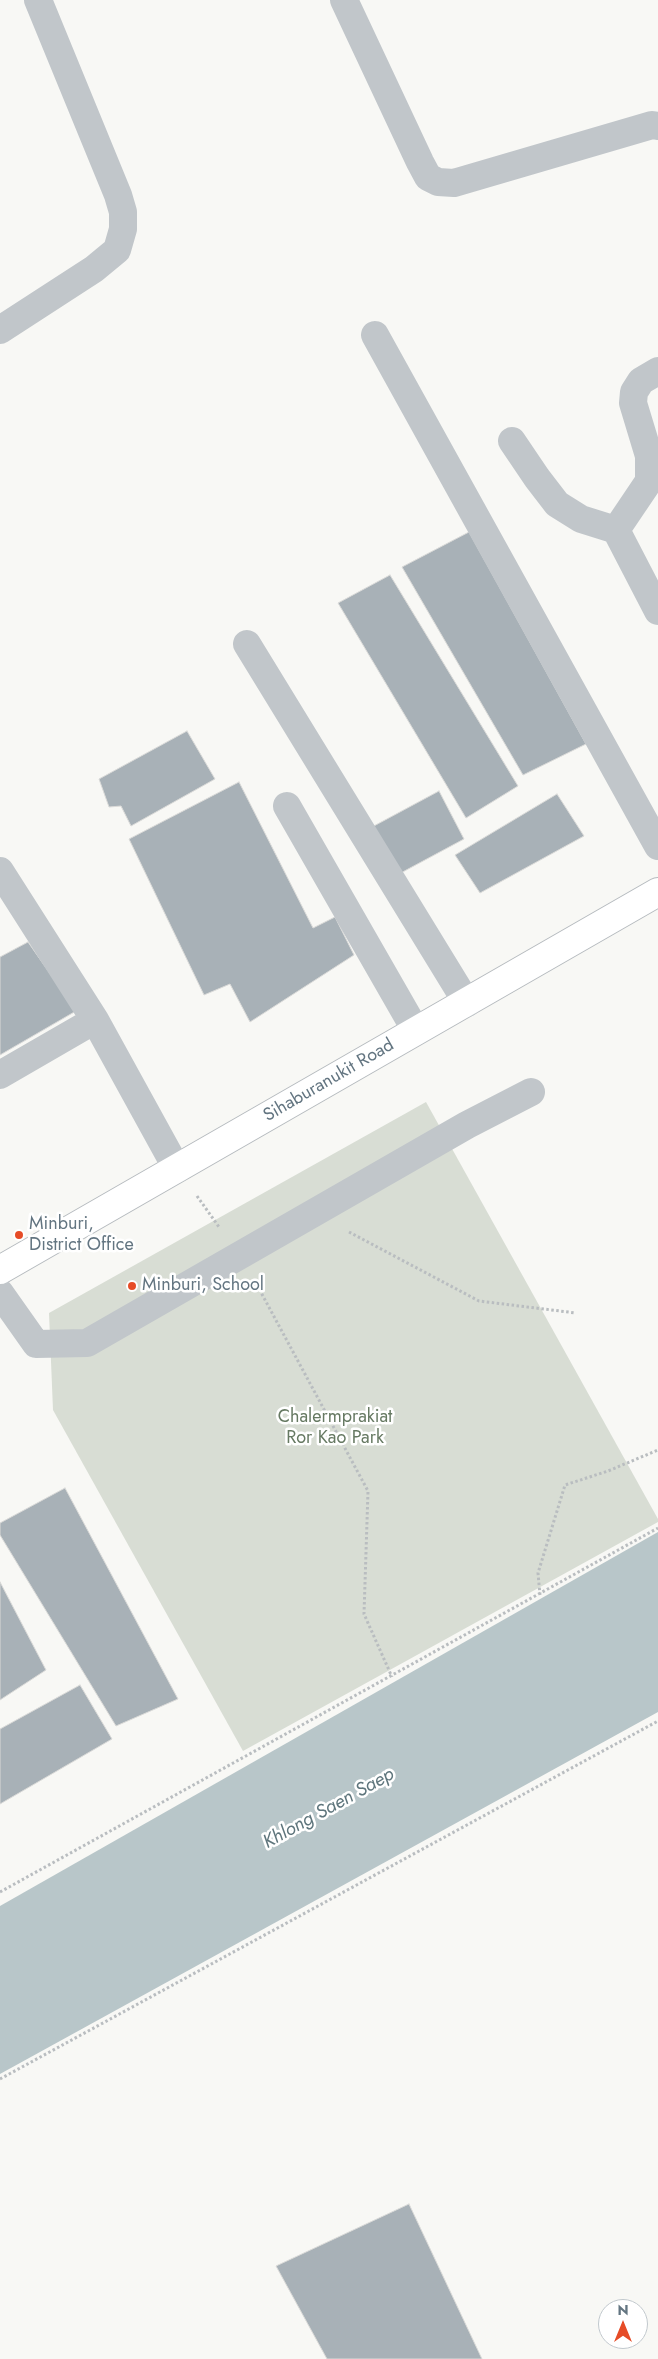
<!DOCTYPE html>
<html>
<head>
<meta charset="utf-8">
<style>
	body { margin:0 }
	#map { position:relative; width:658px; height:2359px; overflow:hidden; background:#f8f8f5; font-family:Jost,sans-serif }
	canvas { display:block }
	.north { position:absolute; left:598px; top:2299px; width:50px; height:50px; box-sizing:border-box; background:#fff; border:1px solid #c1c8cd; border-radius:50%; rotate:0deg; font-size:14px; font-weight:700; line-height:20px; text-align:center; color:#637581 }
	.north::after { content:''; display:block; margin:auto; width:18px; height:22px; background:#e64c27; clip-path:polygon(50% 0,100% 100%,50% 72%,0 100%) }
</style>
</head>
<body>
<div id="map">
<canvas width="658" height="2359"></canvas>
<div class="north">N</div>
</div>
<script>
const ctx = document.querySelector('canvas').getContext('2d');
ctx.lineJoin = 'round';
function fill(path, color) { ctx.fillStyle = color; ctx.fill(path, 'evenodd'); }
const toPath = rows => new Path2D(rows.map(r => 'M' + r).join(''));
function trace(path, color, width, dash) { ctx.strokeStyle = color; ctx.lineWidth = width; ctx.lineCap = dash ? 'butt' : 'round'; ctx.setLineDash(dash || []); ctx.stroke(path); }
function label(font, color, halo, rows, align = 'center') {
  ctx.font = font + ' Jost,sans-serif'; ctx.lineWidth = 5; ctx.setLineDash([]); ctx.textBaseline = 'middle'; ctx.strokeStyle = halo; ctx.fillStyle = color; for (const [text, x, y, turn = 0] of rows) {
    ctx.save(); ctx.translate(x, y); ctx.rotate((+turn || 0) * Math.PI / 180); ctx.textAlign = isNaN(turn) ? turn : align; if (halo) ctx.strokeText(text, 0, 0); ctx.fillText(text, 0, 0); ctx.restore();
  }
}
const green = toPath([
	[426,1102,658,1519,658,1522,243,1751,53,1410,49,1313]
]);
const water = toPath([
	[658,1532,658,1712,0,2074,0,1906]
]);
const building = toPath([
	[469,532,586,744,523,775,402,567,469,532],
	[390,575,518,786,466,818,338,603,390,575],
	[187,731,215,779,131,826,121,806,109,807,99,779,187,731],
	[239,782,313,928,335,917,354,955,250,1022,230,984,204,995,129,839,239,782],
	[439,791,464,839,397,875,372,827,439,791],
	[557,794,584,836,480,893,455,855,557,794],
	[28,942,76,1011,0,1055,0,957,28,942],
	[65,1488,178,1699,116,1726,0,1535,0,1523,65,1488],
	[0,1582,46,1670,0,1700,0,1582],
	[80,1685,112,1739,0,1804,0,1729,80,1685],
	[409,2204,482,2359,327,2359,276,2266,409,2204]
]);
const path = toPath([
	[197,1196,219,1227],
	[349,1232,479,1301,576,1313],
	[257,1285,368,1491,364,1614,392,1677],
	[540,1595,538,1573,565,1485,608,1471,658,1450],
	[0,1892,658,1528],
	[0,2079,658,1721]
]);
const minor = toPath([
	[344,0,420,162,428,177,438,182,454,183,652,125,658,126],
	[0,330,94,269,117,250,123,229,123,212,118,195,38,0],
	[375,335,658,846],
	[512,441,537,478,557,504,581,519,616,530,658,611],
	[616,530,649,481,649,456,633,403,634,392,641,381,658,371],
	[247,644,467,1003],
	[287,806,416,1031],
	[0,871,95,1020,177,1169],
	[0,1075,95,1020],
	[0,1293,36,1344,87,1343,467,1125,531,1092]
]);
const major = toPath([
	[0,1270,658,892]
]);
const markers = [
	[19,1235,5,"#e64c27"],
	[132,1286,5,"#e64c27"]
];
const streetNames = [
	["Sihaburanukit Road",329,1081,-30]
];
const poiNames = [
	["Minburi,",29,1225],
	["District Office",29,1246],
	["Minburi, School",142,1286]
];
const parkNames = [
	["Chalermprakiat",335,1418],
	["Ror Kao Park",335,1439]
];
const waterNames = [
	["Khlong Saen Saep",329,1809,-29]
];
fill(green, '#d8ddd4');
fill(water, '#b8c6c9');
fill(building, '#a8b1b7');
trace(building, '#dadad8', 1);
trace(major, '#b5babe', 30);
trace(path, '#b9bdc0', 3, [2.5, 2.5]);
trace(minor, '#c1c6ca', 28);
trace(major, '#fff', 28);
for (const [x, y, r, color] of markers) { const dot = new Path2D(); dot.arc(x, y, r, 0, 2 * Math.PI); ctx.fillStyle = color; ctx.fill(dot); trace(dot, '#fff', 2); }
label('18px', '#637581', '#fff', streetNames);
label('18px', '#637581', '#fff', poiNames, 'left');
label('18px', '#667962', '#fff', parkNames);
label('italic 19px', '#5e757c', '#fff', waterNames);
</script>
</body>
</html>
